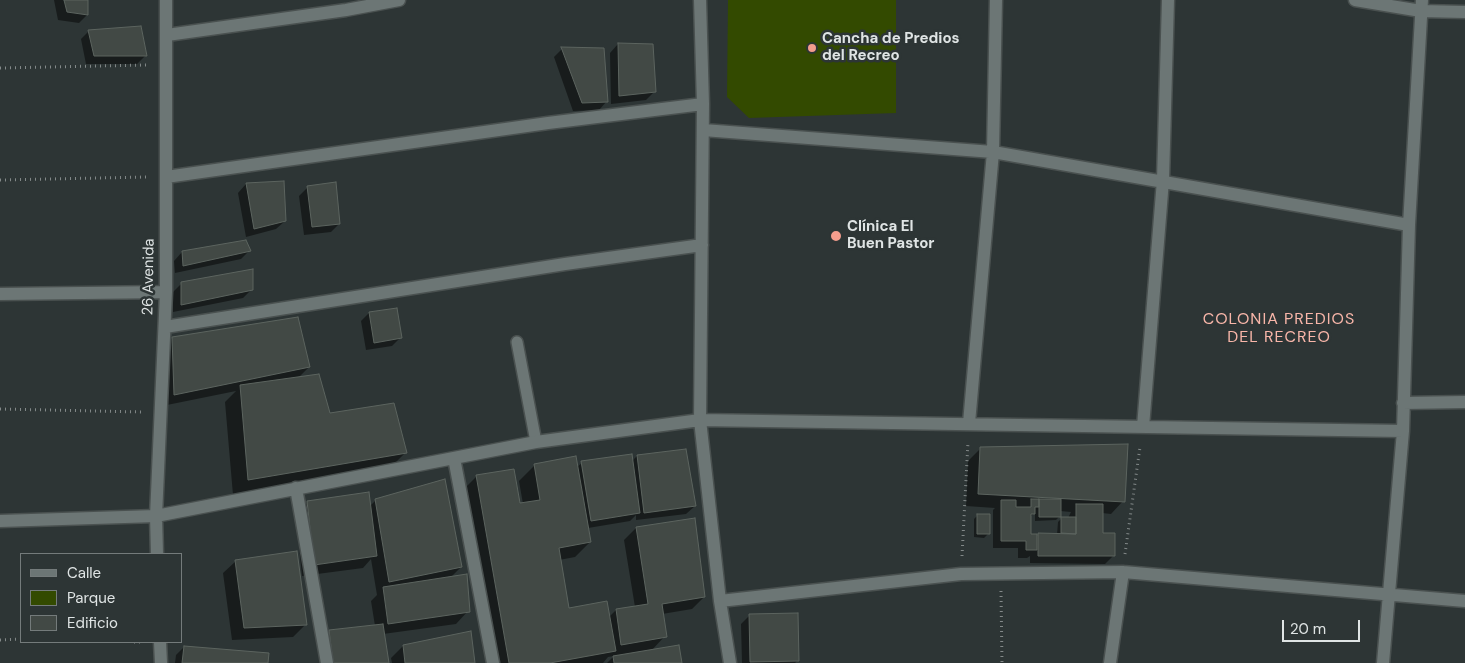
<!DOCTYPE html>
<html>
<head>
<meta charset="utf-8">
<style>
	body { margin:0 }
	#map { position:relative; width:1465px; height:663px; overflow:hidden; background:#2d3535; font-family:"DM Sans",sans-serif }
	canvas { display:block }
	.legend { position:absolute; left:20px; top:553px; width:162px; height:90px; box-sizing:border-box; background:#2d3535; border:1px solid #747b7b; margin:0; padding:6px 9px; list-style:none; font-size:15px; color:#dfe4e4 }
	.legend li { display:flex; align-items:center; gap:10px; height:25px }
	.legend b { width:25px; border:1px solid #747b7b }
	.scale { position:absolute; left:1282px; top:620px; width:78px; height:22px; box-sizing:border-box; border:2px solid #dfe4e4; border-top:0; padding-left:6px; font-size:15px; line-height:18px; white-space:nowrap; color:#dfe4e4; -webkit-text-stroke:4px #2d3535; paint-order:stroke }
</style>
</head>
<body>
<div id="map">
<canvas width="1465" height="663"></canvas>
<ul class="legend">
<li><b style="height:6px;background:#6c7675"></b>Calle</li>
<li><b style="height:14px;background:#334a00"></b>Parque</li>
<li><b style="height:14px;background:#424945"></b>Edificio</li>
</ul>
<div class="scale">20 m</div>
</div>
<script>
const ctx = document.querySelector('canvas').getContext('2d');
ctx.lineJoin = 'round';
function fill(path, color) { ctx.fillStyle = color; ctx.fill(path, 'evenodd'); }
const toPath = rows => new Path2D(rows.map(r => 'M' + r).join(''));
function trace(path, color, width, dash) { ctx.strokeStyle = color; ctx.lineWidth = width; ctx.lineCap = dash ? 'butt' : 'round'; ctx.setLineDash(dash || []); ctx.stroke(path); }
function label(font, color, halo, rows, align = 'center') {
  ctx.font = font + ' "DM Sans",sans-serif'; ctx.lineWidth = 5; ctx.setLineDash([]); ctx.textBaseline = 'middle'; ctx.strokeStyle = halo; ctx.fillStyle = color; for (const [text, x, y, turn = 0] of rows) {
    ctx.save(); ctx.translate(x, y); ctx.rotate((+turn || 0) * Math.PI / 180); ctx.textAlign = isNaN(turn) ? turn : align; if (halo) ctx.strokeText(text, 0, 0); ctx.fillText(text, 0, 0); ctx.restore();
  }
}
const green = toPath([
	[728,0,896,0,896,113,749,118,727,97]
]);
const shadow = toPath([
	[54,0,87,0,87,15,79,23,58,20],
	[89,31,146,55,137,64,86,64,81,39],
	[618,44,654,92,646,100,611,104,610,53],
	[562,49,607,101,599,110,573,111,554,57],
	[283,182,285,221,276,229,246,237,238,193,246,184],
	[308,187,339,224,331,232,304,235,299,196],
	[249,251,241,259,175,273,174,261,182,252],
	[182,283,252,289,243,298,173,312,173,292],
	[369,313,400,338,392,346,366,350,361,321],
	[172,338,309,367,297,379,329,414,405,453,390,468,233,495,225,402,236,391,162,406,160,351],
	[980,449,1123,501,1111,514,1102,513,1102,534,1113,556,1105,564,1030,563,1030,556,1027,558,1018,558,1018,548,993,548,993,510,995,508,966,506,968,461],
	[1060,511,1071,512,1068,518,1062,518,1058,522,1057,535,1029,536,1030,517,1035,512,1035,521,1056,520,1060,516],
	[685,451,695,506,686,514,636,520,636,515,630,521,588,528,590,542,575,557,559,560,568,610,609,617,616,610,635,607,624,540,636,528,704,597,692,609,662,614,665,636,651,651,681,663,607,663,614,656,608,657,603,663,491,663,461,492,477,476,519,505,523,504,519,481,535,465,577,467,582,463,632,461,637,456],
	[376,500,461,567,450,578,468,611,456,624,383,634,387,663,320,663,317,644,330,631,375,626,371,601,377,595,371,559,363,568,302,576,296,515,308,503,369,507],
	[978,515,988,534,984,538,974,537,974,519],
	[236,561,306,624,293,637,232,640,223,573],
	[750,615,798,660,795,663,742,663,741,624],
	[403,646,474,663,392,663,391,658],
	[184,647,267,663,175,663,176,655]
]);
const building = toPath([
	[64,0,88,0,88,15,67,12,64,0],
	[141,26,147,56,94,56,88,30,141,26],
	[618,43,653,44,656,92,619,96,618,43],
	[561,47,604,48,608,102,582,103,561,47],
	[284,181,286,221,254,229,246,183,284,181],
	[336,182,340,224,312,227,307,186,336,182],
	[246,240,251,251,183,266,182,251,246,240],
	[253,269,253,290,181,305,181,282,253,269],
	[397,308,402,338,374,343,369,312,397,308],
	[298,317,310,367,174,395,172,337,298,317],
	[319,374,330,413,394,403,407,453,248,480,240,385,319,374],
	[1128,444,1125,502,978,494,980,447,1128,444],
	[686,449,696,506,644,513,637,455,686,449],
	[632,454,640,513,591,521,581,461,632,454],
	[576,456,591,542,559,548,569,608,607,601,616,651,550,663,509,663,476,475,514,469,520,503,540,500,534,464,576,456],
	[445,479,462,567,389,582,375,499,445,479],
	[369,492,377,556,314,565,307,501,369,492],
	[1031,499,1039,499,1039,507,1035,507,1035,514,1031,514,1031,534,1037,534,1037,550,1026,550,1026,541,1001,541,1001,500,1016,500,1016,507,1031,507,1031,499],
	[1039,499,1061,499,1061,517,1039,517,1039,499],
	[1076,504,1103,504,1103,533,1115,533,1115,556,1038,556,1038,533,1076,534,1076,504],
	[977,514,990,514,990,534,977,534,977,514],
	[1061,517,1076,517,1076,534,1061,533,1061,517],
	[695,518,705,597,662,604,667,637,621,645,616,609,648,604,636,527,695,518],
	[297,551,307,625,244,628,235,560,297,551],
	[467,574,470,612,388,624,383,587,467,574],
	[798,613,799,661,750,662,749,614,798,613],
	[383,624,389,663,333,663,329,630,383,624],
	[471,631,475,663,405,663,403,645,471,631],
	[679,645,682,663,614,663,613,656,679,645],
	[184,646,269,653,268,663,182,663,184,646]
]);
const path = toPath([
	[0,68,147,65],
	[0,180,147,177],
	[0,409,142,412],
	[1125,554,1140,447],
	[962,556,968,442],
	[1001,591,1002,663],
	[0,640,21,639],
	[134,642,142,642]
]);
const lane = toPath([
	[517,342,536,442]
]);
const street = toPath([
	[700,0,703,104,700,420,720,601,730,663],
	[1355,0,1421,11,1465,12],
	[167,35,346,10,399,0],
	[703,130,993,152,1409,225],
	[166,177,548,123,703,104],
	[0,294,166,292],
	[165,327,565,264,702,245],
	[1403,403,1465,402],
	[969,423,993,152,996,0],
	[1143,427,1163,180,1168,0],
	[454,458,493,663],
	[296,488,327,663],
	[0,521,156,516,536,442,700,420,1403,431],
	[157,554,156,516,166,292,166,0],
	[720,601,961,574,1123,572,1465,601],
	[160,642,161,663],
	[1110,663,1123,572],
	[1383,663,1403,431,1409,225,1422,0]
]);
const markers = [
	[812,48,5,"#f49d8d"],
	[836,236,6,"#f49d8d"]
];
const poiNames = [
	["Cancha de Predios",822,39],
	["del Recreo",822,56],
	["Clínica El",847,227],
	["Buen Pastor",847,244]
];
const streetNames = [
	["26 Avenida",149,277,-89]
];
const neighbourhoodNames = [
	["COLONIA PREDIOS",1279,320],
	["DEL RECREO",1279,338]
];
fill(green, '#334a00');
fill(shadow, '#0007');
fill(building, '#424945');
trace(building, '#5c645f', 1);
trace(lane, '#4a5150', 14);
trace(street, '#4a5150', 15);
trace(path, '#838989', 3, [1, 4]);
trace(lane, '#6c7675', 11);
trace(street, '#6c7675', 12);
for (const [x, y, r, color] of markers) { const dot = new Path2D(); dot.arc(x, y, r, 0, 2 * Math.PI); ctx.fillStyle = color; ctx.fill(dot); trace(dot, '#2d3535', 2); }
label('bold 15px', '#dfe4e4', '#2d3535', poiNames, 'left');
label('15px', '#dfe4e4', '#2d3535', streetNames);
ctx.letterSpacing = '1px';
label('16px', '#f8b6a9', '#2d3535', neighbourhoodNames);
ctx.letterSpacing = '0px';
</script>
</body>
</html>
